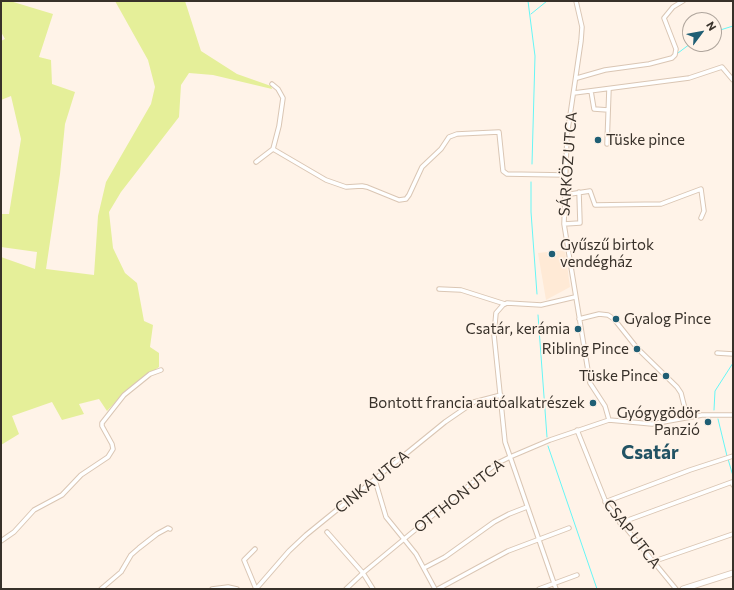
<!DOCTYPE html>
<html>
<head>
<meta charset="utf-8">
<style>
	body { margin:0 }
	#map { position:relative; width:734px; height:590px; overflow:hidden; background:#fff3e8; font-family:Commissioner,sans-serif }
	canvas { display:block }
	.frame { position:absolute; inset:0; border:2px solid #38312a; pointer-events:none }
	.north { position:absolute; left:682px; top:12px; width:40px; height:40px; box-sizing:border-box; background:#fff3e8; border:1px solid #afa59c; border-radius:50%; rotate:58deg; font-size:11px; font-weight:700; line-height:16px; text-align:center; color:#38312a }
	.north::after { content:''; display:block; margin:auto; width:14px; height:18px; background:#1f5e74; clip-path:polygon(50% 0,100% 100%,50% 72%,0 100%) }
</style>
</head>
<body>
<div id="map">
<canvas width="734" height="590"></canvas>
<div class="frame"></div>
<div class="north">N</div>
</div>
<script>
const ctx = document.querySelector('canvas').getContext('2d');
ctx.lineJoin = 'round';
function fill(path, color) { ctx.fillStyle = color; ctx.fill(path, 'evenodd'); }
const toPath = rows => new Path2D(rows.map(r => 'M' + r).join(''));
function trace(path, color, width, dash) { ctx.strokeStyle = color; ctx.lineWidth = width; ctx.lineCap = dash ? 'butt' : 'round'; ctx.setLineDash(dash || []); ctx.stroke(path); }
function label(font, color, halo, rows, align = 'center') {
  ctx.font = font + ' Commissioner,sans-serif'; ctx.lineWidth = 3.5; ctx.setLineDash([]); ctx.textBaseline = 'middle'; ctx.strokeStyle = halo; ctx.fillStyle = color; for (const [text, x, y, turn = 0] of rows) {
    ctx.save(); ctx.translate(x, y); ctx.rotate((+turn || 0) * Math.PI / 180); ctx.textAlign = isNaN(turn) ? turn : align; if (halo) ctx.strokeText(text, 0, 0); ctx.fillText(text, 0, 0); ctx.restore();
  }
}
const built = toPath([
	[565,250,570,287,546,300,538,253]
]);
const green = toPath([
	[1,1,10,1,53,14,39,57,51,60,52,84,75,92,65,124,60,174,46,269,94,275,98,216,106,182,151,104,155,87,148,60,115,1,185,1,201,51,237,74,271,86,272,89,213,75,189,73,181,85,179,117,121,192,109,212,113,248,125,273,137,283,144,321,153,325,150,347,159,353,159,367,128,389,107,411,99,399,79,404,84,414,62,420,52,402,12,416,19,434,1,445,1,257,35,269,37,252,1,247,1,214,9,214,21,139,11,96,1,100,1,41,5,39,1,32]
]);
const stream = toPath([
	[528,1,535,56,532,164],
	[531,14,547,1],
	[714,32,733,26],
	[678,53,690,44],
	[531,182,531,212,537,294],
	[538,315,547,437],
	[714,410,715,391,733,363],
	[718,419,727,456],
	[548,446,597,589],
	[728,459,733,476]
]);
const street = toPath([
	[576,1,582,27,581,41,567,136,564,224,590,383,605,406,609,420],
	[577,78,605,70,649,64,672,58,675,55,676,49,664,18,673,7,683,1],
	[272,84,278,89,283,98,279,126,273,149],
	[591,91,594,109,608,110],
	[574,93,689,78,722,67,733,80],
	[607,144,609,89],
	[273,149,326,180,346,187,362,186,367,187,399,200,406,199,409,195,422,167,441,149,449,137,457,134,499,132,503,171,507,174,565,175],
	[256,162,273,149],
	[564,195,590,191,595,205,661,204,701,189,704,211,701,218],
	[564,224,580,223,579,192],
	[439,289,461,290,505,304],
	[579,319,599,314,608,315,614,319,637,348,677,387,681,393,687,417],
	[717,353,733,354],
	[577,430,607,505,676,589],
	[375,480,386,517,416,554,435,589],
	[605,502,690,470,733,456],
	[620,523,732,482,733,485],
	[327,532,363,573,373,589],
	[1,541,14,532,34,510,62,495,81,475,108,457,113,449,112,444,102,426,102,423,124,395,150,374,161,370],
	[255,549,244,560,256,589],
	[652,562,733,534],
	[424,568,445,557,494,522,509,514,527,507],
	[101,589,121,572,131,555,139,548,157,534,168,528,170,529],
	[212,589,228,587,237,589],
	[256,589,289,551,306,535,445,422,474,402,501,395],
	[346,589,363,573,478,478,496,464,510,457,550,440,609,420,652,424,702,415,733,415],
	[438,589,508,551,569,528],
	[539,589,577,575],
	[556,589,505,442,494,335,496,313,503,305,507,303,541,305,575,297]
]);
const primary = toPath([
	[683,589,733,573]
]);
const markers = [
	[598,140,4,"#1f5e74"],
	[552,254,4,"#1f5e74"],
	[616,319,4,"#1f5e74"],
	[578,329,4,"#1f5e74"],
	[637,349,4,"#1f5e74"],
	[666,376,4,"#1f5e74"],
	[593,403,4,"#1f5e74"],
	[708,422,4,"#1f5e74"]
];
const poiNames = [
	["Tüske pince",606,140,"left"],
	["Gyűszű birtok",560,245,"left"],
	["vendégház",560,262,"left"],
	["Gyalog Pince",624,319,"left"],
	["Csatár, kerámia",570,329],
	["Ribling Pince",629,349],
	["Tüske Pince",658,376],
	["Bontott francia autóalkatrészek",585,403],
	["Gyógygödör",700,413],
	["Panzió",700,430]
];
const streetNames = [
	["SÁRKÖZ UTCA",568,164,-86],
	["CINKA UTCA",372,482,-39],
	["OTTHON UTCA",459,496,-38],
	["CSAP UTCA",632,534,52]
];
const districtNames = [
	["Csatár",650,453]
];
fill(built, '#ffead6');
fill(green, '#e5ef99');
trace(stream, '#66f6f6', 1);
trace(street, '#dac6b4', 5.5);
trace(primary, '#dac6b4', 7);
trace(street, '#fff', 3.5);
trace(primary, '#fff', 5);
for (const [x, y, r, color] of markers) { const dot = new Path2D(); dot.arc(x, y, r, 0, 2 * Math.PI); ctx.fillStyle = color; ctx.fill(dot); trace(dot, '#fff3e8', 1.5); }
label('15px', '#38312a', '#fff3e8', poiNames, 'right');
label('15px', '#38312a', '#fff3e8', streetNames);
label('bold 19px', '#225364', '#fff3e8', districtNames);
</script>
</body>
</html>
